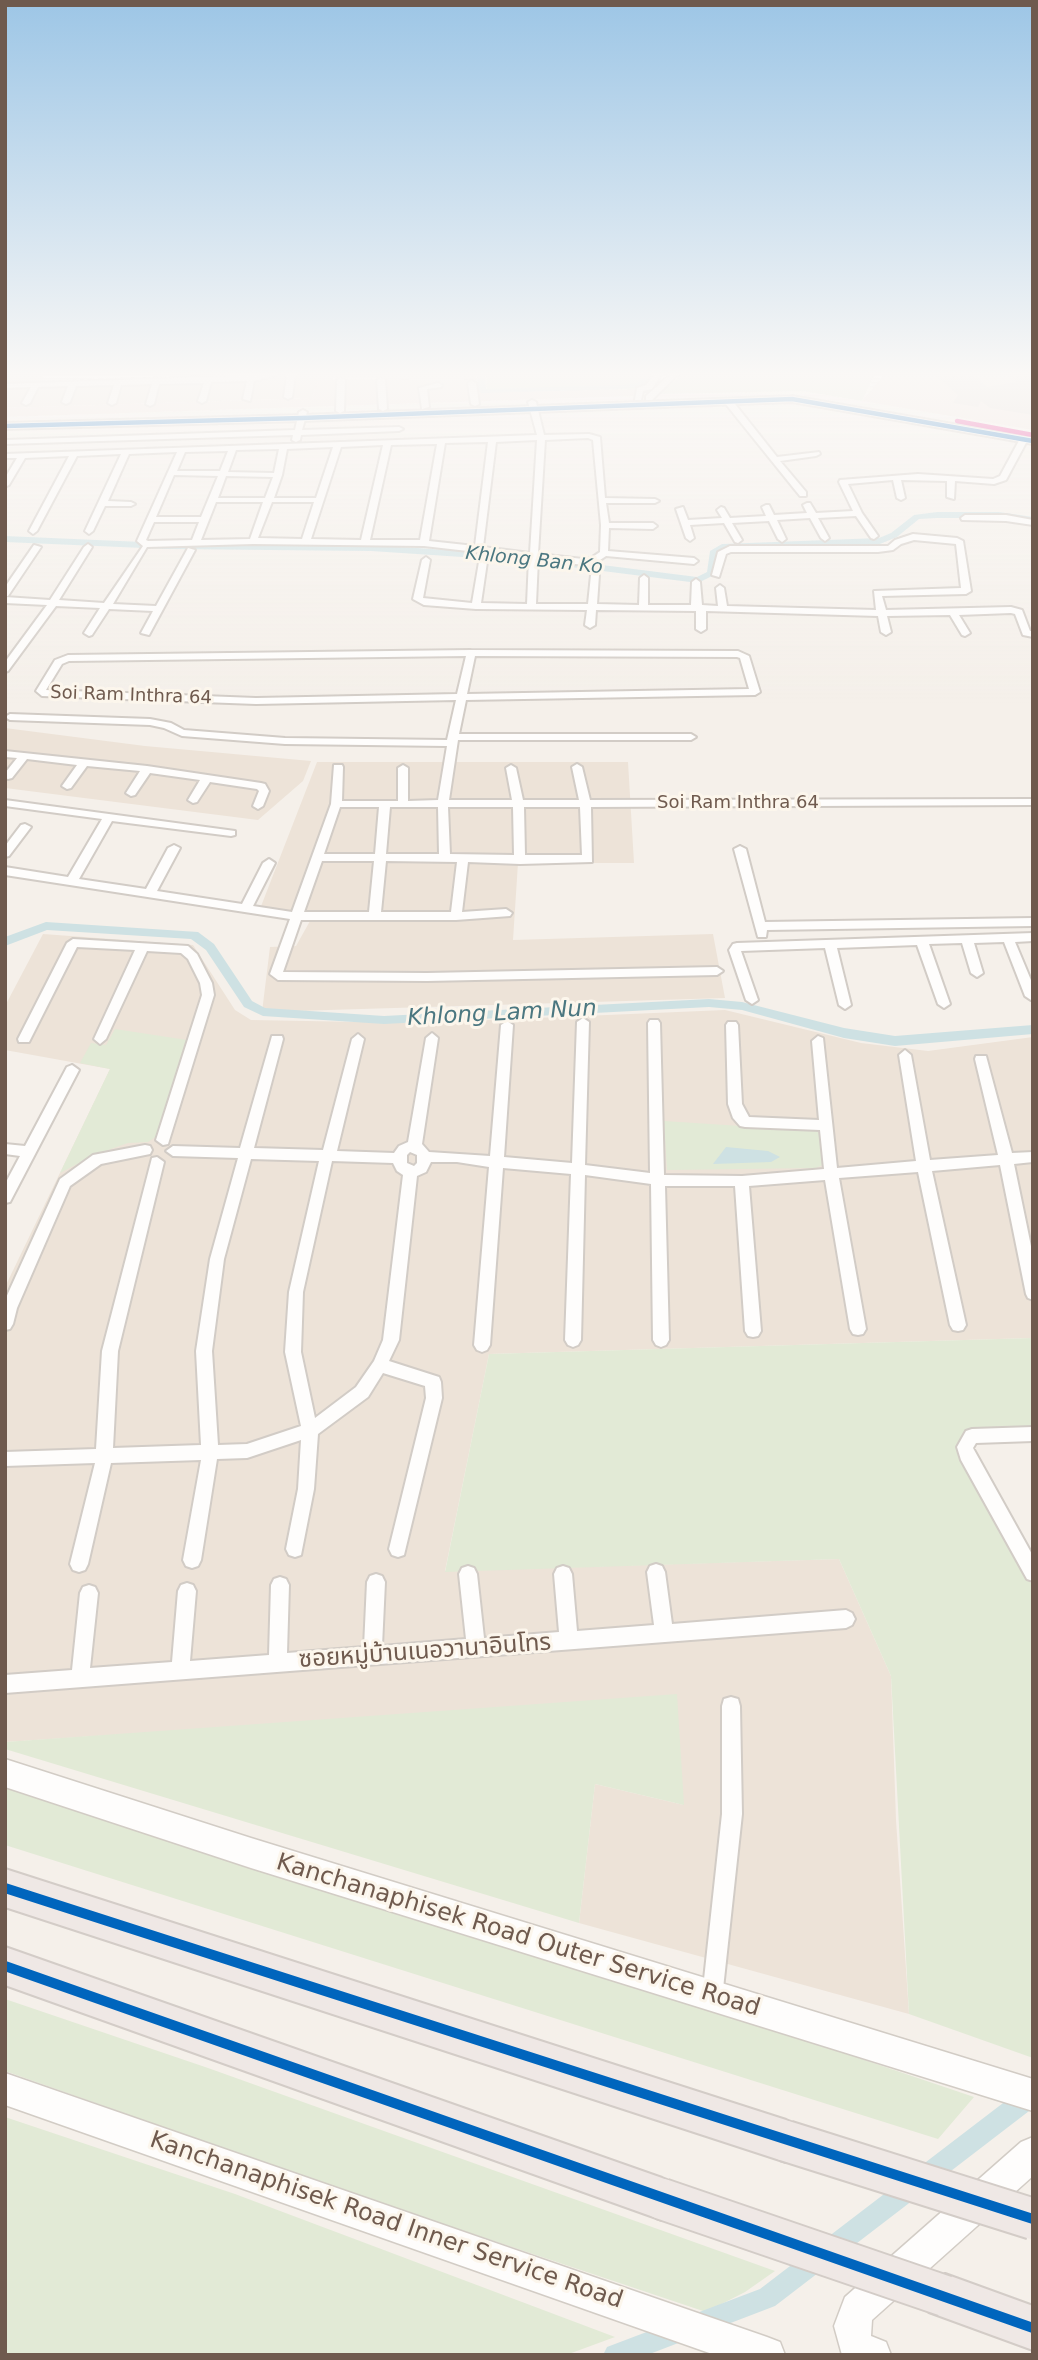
<!DOCTYPE html>
<html>
<head>
<meta charset="utf-8">
<style>
	body { margin:0 }
	#map { position:relative; width:1038px; height:2360px; overflow:hidden; background:#f5f0ea; font-family:"DejaVu Sans",sans-serif }
	canvas { display:block }
	.frame { position:absolute; inset:0; border:7px solid #6f5a4e; pointer-events:none }
</style>
</head>
<body>
<div id="map">
<canvas width="1038" height="2360"></canvas>
<div class="frame"></div>
</div>
<script>
const ctx = document.querySelector('canvas').getContext('2d');
ctx.lineJoin = 'round';
function fill(path, color) { ctx.fillStyle = color; ctx.fill(path, 'evenodd'); }
const toPath = rows => new Path2D(rows.map(r => 'M' + r).join(''));
function trace(path, color, width, dash) { ctx.strokeStyle = color; ctx.lineWidth = width; ctx.lineCap = dash ? 'butt' : 'round'; ctx.setLineDash(dash || []); ctx.stroke(path); }
function label(font, color, halo, rows, align = 'center') {
  ctx.font = font + ' "DejaVu Sans","Noto Sans Thai",sans-serif'; ctx.lineWidth = 6; ctx.setLineDash([]); ctx.textBaseline = 'middle'; ctx.strokeStyle = halo; ctx.fillStyle = color; for (const [text, x, y, turn = 0] of rows) {
    ctx.save(); ctx.translate(x, y); ctx.rotate((+turn || 0) * Math.PI / 180); ctx.textAlign = isNaN(turn) ? turn : align; if (halo) ctx.strokeText(text, 0, 0); ctx.fillText(text, 0, 0); ctx.restore();
  }
}
const residential = toPath([
	[5,375,43,375,43,383,260,375,475,375,476,380,319,378,312,398,5,408],
	[5,728,145,746,311,761,303,781,258,820,5,788],
	[317,762,628,762,634,863,518,863,513,940,713,934,725,998,262,1012,270,947,296,946,310,921,258,914],
	[43,934,193,945,235,1010,251,1020,418,1023,725,1010,861,1043,928,1051,1033,1037,1033,1338,489,1354,445,1571,839,1559,891,1676,896,1820,909,2014,579,1923,595,1784,684,1805,420,1715,5,1742,5,1287,110,1069,5,1050,5,1006]
]);
const commercial = toPath([
	[884,375,1033,375,1033,430,862,401],
	[319,378,476,380,476,392,646,389,636,396,5,417,5,408,312,398]
]);
const green = toPath([
	[486,375,656,375,646,389,487,392],
	[680,375,874,375,862,401,803,391,660,394],
	[115,1029,187,1040,157,1136,148,1142,128,1143,94,1155,60,1173,110,1069,80,1063,91,1043,106,1045],
	[664,1121,818,1131,825,1164,816,1168,667,1170],
	[1033,1338,1033,1428,968,1429,957,1453,1033,1587,1033,2058,909,2014,891,1676,839,1559,445,1572,489,1354],
	[677,1694,684,1805,595,1784,579,1923,5,1749,5,1742],
	[5,1785,838,2051,974,2097,938,2139,5,1845],
	[5,1999,208,2068,775,2271,745,2292,706,2312,327,2185,5,2071],
	[5,2117,235,2194,615,2337,566,2355,5,2355]
]);
const water = toPath([
	[726,1147,768,1151,780,1157,771,1162,713,1164]
]);
const canal = toPath([
	[477,375,485,375,486,389,622,385,637,383,646,375,653,375,642,387,622,389,482,393,478,391,477,375],
	[937,512,999,512,1033,517,1033,522,999,518,937,518,919,519,897,537,880,544,727,549,717,554,714,575,698,583,523,561,371,551,166,549,5,542,5,536,166,543,371,545,523,555,697,577,707,572,710,551,722,544,879,538,891,533,914,515,937,512],
	[46,922,198,932,214,944,252,1001,265,1008,384,1016,709,999,742,1002,844,1028,895,1036,1033,1025,1033,1034,895,1046,844,1038,742,1010,709,1007,384,1024,263,1016,244,1007,206,950,191,939,47,930,5,946,5,937,46,922],
	[1033,2084,1033,2108,775,2306,647,2355,603,2355,607,2347,760,2289,1024,2087,1033,2084]
]);
const building = toPath([
	[935,375,973,375,987,387,1016,382,1008,375,1033,375,1033,415,990,408,981,401,978,407,953,403,958,395]
]);
const minor = toPath([
	[263,375,276,375,254,381,250,401,243,399,247,381,211,382,206,401,202,403,198,401,204,383,159,384,154,404,150,406,146,404,152,384,121,385,116,403,112,405,108,403,114,385,76,386,70,402,66,404,62,402,68,386,38,387,30,403,26,405,22,403,31,387,5,388,5,384,263,375],
	[287,375,295,375,292,397,288,399,284,397,287,375],
	[654,375,661,375,652,389,643,391,641,400,635,400,637,388,646,385,654,375],
	[670,375,677,375,652,400,646,400,646,396,670,375],
	[341,378,345,380,344,411,340,413,336,411,337,380,341,378],
	[381,378,385,380,387,409,383,411,379,409,377,380,381,378],
	[472,381,476,383,479,404,475,406,471,404,468,383,472,381],
	[438,383,442,385,441,387,427,389,429,407,422,409,419,388,438,383],
	[725,399,731,399,777,457,819,452,820,454,816,456,780,461,806,492,806,496,800,496,725,403,725,399],
	[532,400,536,402,544,435,589,434,600,437,605,498,655,499,659,501,655,503,606,503,609,523,653,523,657,526,653,529,609,528,608,551,694,558,698,561,694,564,606,556,597,562,583,565,538,559,536,604,588,604,591,575,595,572,599,575,597,604,639,605,640,578,644,575,648,578,648,605,691,605,692,582,696,579,700,582,702,605,718,606,716,588,720,585,724,588,727,606,876,610,874,591,961,588,956,544,914,540,901,544,893,550,878,552,731,552,726,554,719,577,712,575,718,552,730,546,888,546,895,540,913,534,957,538,963,541,971,591,966,594,882,596,886,610,1011,607,1022,610,1030,631,1033,631,1033,637,1023,635,1015,614,1011,613,959,615,970,633,965,636,962,635,950,615,887,616,891,632,886,635,881,632,878,616,706,611,706,629,701,632,696,629,696,611,596,610,595,625,590,628,585,625,587,610,476,609,424,605,413,599,422,560,426,557,430,560,423,598,472,603,479,562,483,559,487,562,481,603,527,604,529,558,424,546,253,544,147,547,113,604,156,606,188,548,195,550,149,635,141,633,153,611,109,609,92,635,89,636,84,633,100,608,56,606,8,671,5,672,5,662,47,605,5,603,5,597,50,600,84,547,88,544,92,547,59,600,104,603,143,546,137,541,177,452,129,454,108,501,131,502,135,504,131,506,105,506,93,531,89,534,85,531,121,454,77,456,37,531,33,534,29,531,69,456,25,458,9,485,5,487,5,478,17,458,5,458,5,454,537,435,528,402,532,400],
	[588,438,593,440,601,525,600,552,591,558,583,559,538,554,545,440,588,438],
	[537,440,530,553,483,547,496,442,537,440],
	[488,442,475,546,429,541,445,443,488,442],
	[437,444,420,540,370,540,391,445,437,444],
	[383,445,361,540,311,539,341,447,383,445],
	[333,447,316,498,274,498,282,475,287,449,333,447],
	[279,449,274,473,228,472,236,450,279,449],
	[228,451,220,471,177,471,185,452,228,451],
	[174,475,218,476,201,517,156,517,174,475],
	[226,476,273,477,265,498,218,498,226,476],
	[216,502,263,502,250,539,201,540,216,502],
	[272,502,314,502,302,539,258,538,272,502],
	[154,522,199,522,192,540,148,541,146,540,154,522],
	[303,410,307,412,302,430,399,427,403,429,399,431,301,435,300,440,296,442,292,440,293,435,5,444,5,440,295,430,299,412,303,410],
	[1021,437,1028,439,1006,480,994,484,955,481,954,499,947,497,947,481,901,480,905,498,901,500,897,498,893,480,848,484,862,513,878,536,874,539,871,538,856,516,818,518,829,538,825,541,821,538,810,518,777,520,786,539,782,542,778,539,769,521,732,523,742,540,738,543,735,542,724,523,690,525,694,538,690,541,686,538,676,509,683,507,688,520,722,518,717,510,721,507,724,508,730,518,766,516,762,507,766,505,769,505,774,515,807,513,803,505,807,503,810,503,816,513,853,511,839,482,840,480,918,474,993,479,1000,476,1021,437],
	[965,515,1006,515,1033,520,1033,525,1006,521,962,520,961,518,965,515],
	[34,545,41,547,8,596,5,597,5,587,34,545],
	[471,650,738,651,749,656,760,692,755,695,466,700,459,734,691,734,696,737,691,740,458,740,449,800,512,800,506,768,511,765,516,768,523,800,579,800,572,767,577,764,582,767,590,800,1033,799,1033,805,591,807,592,862,520,864,468,862,462,912,506,909,512,913,510,916,456,920,301,920,283,972,427,973,717,967,723,971,717,975,427,981,278,980,270,974,290,919,5,875,5,867,68,877,102,819,5,806,5,800,235,831,235,835,231,836,112,821,79,879,146,889,168,848,174,845,180,848,157,891,242,904,263,863,269,859,275,863,253,906,292,912,331,804,334,765,342,765,343,767,342,801,398,801,398,768,403,765,408,768,408,801,438,800,447,746,285,744,182,736,164,728,150,725,10,720,5,717,10,714,150,719,171,723,184,730,285,738,447,740,456,700,256,704,42,696,36,691,55,660,68,655,471,650],
	[466,656,457,694,256,698,46,690,62,664,69,661,466,656],
	[475,656,737,657,740,658,749,689,467,694,475,656],
	[340,807,379,807,375,854,324,854,340,807],
	[390,807,438,807,439,854,386,854,390,807],
	[448,807,513,807,514,855,450,854,448,807],
	[524,807,580,807,582,855,525,855,524,807],
	[322,861,374,861,369,912,304,912,322,861],
	[386,861,457,862,451,912,381,912,386,861],
	[5,751,147,766,261,783,265,784,269,791,263,806,258,809,253,806,259,791,257,789,210,782,197,802,193,803,188,800,200,780,150,773,135,795,131,796,126,793,140,771,87,766,71,788,67,789,62,786,77,765,27,759,12,778,8,779,5,778,5,773,17,758,5,757,5,751],
	[25,824,31,827,9,856,5,857,5,846,21,825,25,824],
	[740,846,746,849,765,922,1033,918,1033,926,767,930,766,937,758,937,734,849,740,846],
	[1033,933,1033,941,1015,942,1033,985,1031,1000,1025,996,1004,942,974,943,983,973,977,977,971,973,962,943,929,944,950,1004,944,1008,938,1004,917,945,837,948,851,1005,845,1009,839,1005,825,948,741,951,758,1000,752,1004,746,1000,729,950,733,944,737,943,1033,933],
	[73,939,188,946,197,954,212,983,214,995,168,1144,163,1145,156,1140,202,995,200,983,188,959,181,953,147,951,106,1039,100,1044,94,1039,135,950,77,947,29,1042,19,1042,18,1039,67,943,73,939],
	[583,1018,589,1022,585,1165,650,1173,648,1023,650,1020,658,1020,660,1023,664,1175,742,1176,824,1169,820,1130,745,1127,740,1126,733,1118,728,1104,726,1025,728,1022,736,1022,738,1025,742,1104,749,1117,819,1120,812,1041,818,1036,823,1038,837,1168,916,1161,899,1055,905,1050,911,1055,930,1160,998,1155,975,1059,976,1056,986,1056,1012,1153,1033,1152,1033,1162,1014,1164,1033,1256,1033,1300,1028,1298,1026,1294,1000,1165,932,1171,966,1325,963,1330,958,1331,953,1330,950,1325,918,1172,839,1178,866,1329,863,1334,858,1335,853,1334,850,1329,825,1180,749,1186,761,1331,758,1336,753,1337,748,1336,745,1331,735,1186,665,1186,669,1340,666,1345,661,1347,656,1345,653,1340,651,1184,585,1175,581,1340,578,1345,573,1347,568,1345,565,1340,571,1174,503,1168,490,1345,487,1350,482,1352,477,1350,474,1345,489,1167,457,1162,431,1162,426,1172,417,1176,399,1340,389,1361,439,1377,441,1382,442,1398,404,1555,398,1557,392,1555,389,1549,426,1398,425,1386,383,1373,368,1397,318,1434,314,1489,301,1555,295,1557,289,1555,286,1549,298,1489,301,1440,247,1458,217,1459,201,1560,198,1566,192,1568,186,1566,183,1560,201,1460,111,1463,88,1564,85,1570,79,1572,73,1570,70,1564,95,1463,5,1466,5,1452,96,1449,102,1351,152,1158,157,1157,164,1162,118,1351,113,1448,201,1445,196,1351,210,1259,238,1158,173,1156,166,1151,173,1146,240,1148,272,1036,282,1036,283,1039,254,1148,323,1150,352,1039,358,1034,364,1039,337,1151,394,1153,399,1146,408,1142,426,1038,432,1033,438,1038,422,1144,429,1152,490,1156,501,1025,507,1021,513,1025,504,1157,572,1163,577,1022,583,1018],
	[410,1152,417,1155,417,1163,414,1166,407,1163,407,1155,410,1152],
	[251,1159,319,1161,289,1292,285,1352,301,1426,247,1444,218,1445,212,1351,224,1259,251,1159],
	[332,1161,393,1163,397,1171,403,1175,383,1340,374,1361,356,1387,315,1418,301,1352,303,1292,332,1161],
	[72,1065,79,1070,10,1202,5,1203,5,1184,20,1156,5,1154,5,1144,25,1146,67,1067,72,1065],
	[145,1145,150,1146,152,1150,150,1154,101,1164,70,1186,17,1308,13,1324,10,1329,5,1330,5,1300,60,1179,93,1155,145,1145],
	[1033,1427,1033,1441,976,1443,973,1448,1033,1556,1033,1581,1027,1579,961,1460,957,1447,966,1431,972,1429,1033,1427],
	[656,1564,662,1566,665,1572,672,1624,846,1610,852,1613,855,1619,852,1625,846,1628,5,1693,5,1675,72,1670,80,1593,83,1587,89,1585,95,1587,98,1593,90,1668,172,1662,178,1591,181,1585,187,1583,193,1585,196,1591,190,1661,269,1655,271,1585,274,1579,280,1577,286,1579,289,1585,287,1653,364,1647,367,1582,370,1576,376,1574,382,1576,385,1582,382,1646,466,1639,459,1574,462,1568,468,1566,474,1568,477,1574,484,1638,559,1632,554,1574,557,1568,563,1566,569,1568,572,1574,577,1631,654,1625,647,1572,650,1566,656,1564],
	[731,1697,738,1699,740,1706,742,1814,722,1998,719,2005,712,2008,705,2005,702,1998,722,1814,722,1706,724,1699,731,1697]
]);
const tertiary = toPath([
	[792,396,1033,438,1033,444,792,402,302,421,5,429,5,423,302,415,792,396]
]);
const secondary = toPath([
	[5,1759,251,1838,1033,2079,1033,2111,251,1868,5,1787,5,1759],
	[5,2073,767,2337,780,2342,785,2355,715,2355,5,2105,5,2073],
	[1033,2137,1033,2176,872,2320,871,2336,886,2342,891,2355,842,2355,834,2326,845,2297,1021,2142,1033,2137]
]);
const motorway = toPath([
	[5,1869,786,2120,801,2126,807,2141,801,2156,786,2162,5,1907,5,1869],
	[5,1947,662,2178,677,2184,683,2199,677,2214,662,2220,5,1985,5,1947],
	[945,2274,1033,2306,1033,2350,929,2312,923,2296,929,2280,945,2274]
]);
const motorwayBridge = toPath([
	[786,2141,1033,2219],
	[662,2199,945,2296]
]);
const bus1Far1 = toPath([
	[5,426,302,418,792,399,1033,441]
]);
const bus1 = toPath([
	[5,1888,1033,2219],
	[5,1966,1033,2328]
]);
const bus2 = toPath([
	[957,421,1033,435]
]);
const farStreetnames = [
	["Soi Ram Inthra 64",131,696,2],
	["Soi Ram Inthra 64",738,803]
];
const farWaternames = [
	["Khlong Ban Ko",534,561,6]
];
const waterNames = [
	["Khlong Lam Nun",502,1014,-3]
];
const nearStreetnames = [
	["ซอยหมู่บ้านเนอวานาอินโทร",425,1652,-4],
	["Kanchanaphisek Road Outer Service Road",518,1936,17],
	["Kanchanaphisek Road Inner Service Road",386,2221,19]
];
fill(residential, '#ede3d8');
fill(commercial, '#f2e3dc');
fill(green, '#e2ead6');
fill(water, '#cee1e3');
fill(canal, '#cee1e3');
fill(building, '#ded6d0');
trace(minor, '#d2ccc6', 4);
trace(tertiary, '#d2ccc6', 4);
trace(secondary, '#d2ccc5', 3);
trace(motorway, '#d3ccc7', 4);
fill(minor, '#fefdfc');
fill(tertiary, '#fefdfc');
fill(secondary, '#fefdfc');
fill(motorway, '#efe8e5');
trace(motorwayBridge, '#d3ccc7', 44, []);
trace(motorwayBridge, '#efe8e5', 40);
trace(bus1Far1, '#0065bd', 4.5);
trace(bus1, '#0065bd', 10);
trace(bus2, '#e5007d', 4.5);
const sky = ctx.createLinearGradient(0, 0, 0, 706);
sky.addColorStop(0, '#9dc6e6');
sky.addColorStop(0.53, '#faf8f6');
sky.addColorStop(1, '#faf8f600');
ctx.fillStyle = sky;
ctx.fillRect(0, 0, 1038, 706);
label('18px', '#6f5a4e', '#fcf6ec', farStreetnames);
label('italic 19px', '#4b7780', '#fcf6ec', farWaternames);
label('italic 23px', '#4b7780', '#fcf6ec', waterNames);
label('24px', '#6f5a4e', '#fcf6ec', nearStreetnames);
</script>
</body>
</html>
